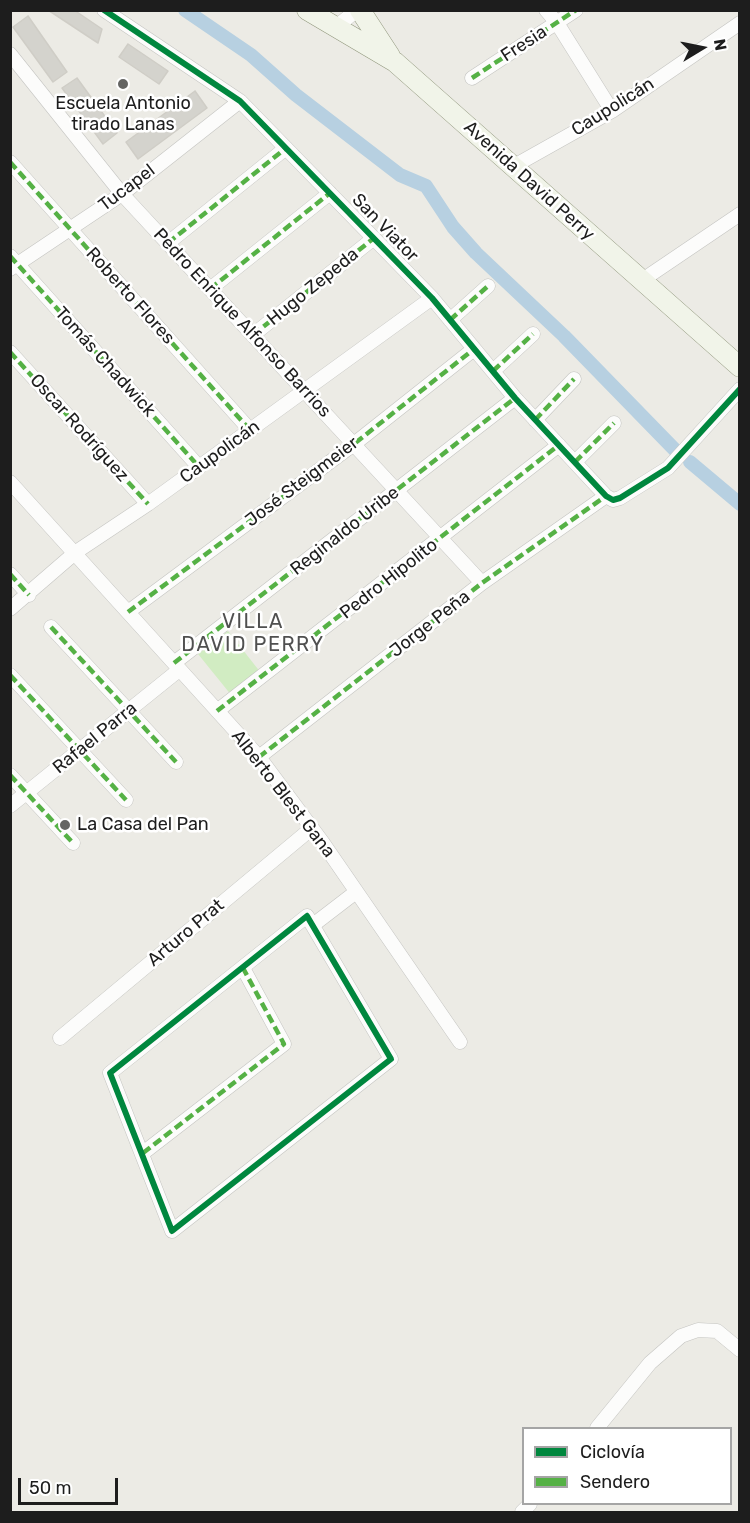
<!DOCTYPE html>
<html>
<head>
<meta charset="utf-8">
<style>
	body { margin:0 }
	#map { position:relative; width:750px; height:1523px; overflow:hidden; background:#ecebe5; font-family:Rubik,sans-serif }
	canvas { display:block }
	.frame { position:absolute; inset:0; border:12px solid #1d1d1d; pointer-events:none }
	.legend { position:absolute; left:522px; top:1427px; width:210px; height:78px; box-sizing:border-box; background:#fff; border:2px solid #a5a5a5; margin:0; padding:8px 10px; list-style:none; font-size:18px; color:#1d1d1d }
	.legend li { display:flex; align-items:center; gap:12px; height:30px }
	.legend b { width:30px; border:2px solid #a5a5a5 }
	.north { position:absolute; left:672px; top:18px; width:60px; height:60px; -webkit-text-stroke:4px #fff; paint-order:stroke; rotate:80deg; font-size:16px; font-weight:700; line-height:24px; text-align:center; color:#1d1d1d }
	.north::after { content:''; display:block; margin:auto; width:21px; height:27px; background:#1d1d1d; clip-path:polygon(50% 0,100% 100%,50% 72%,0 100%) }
	.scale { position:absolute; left:18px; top:1478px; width:100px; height:27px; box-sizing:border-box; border:3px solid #1d1d1d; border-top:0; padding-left:8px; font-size:18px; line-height:21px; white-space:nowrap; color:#1d1d1d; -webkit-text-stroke:4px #fff; paint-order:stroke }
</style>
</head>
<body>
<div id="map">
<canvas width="750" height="1523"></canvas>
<div class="frame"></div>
<ul class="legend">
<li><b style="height:8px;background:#00873e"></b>Ciclovía</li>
<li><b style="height:8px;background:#55b145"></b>Sendero</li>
</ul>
<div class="north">N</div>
<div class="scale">50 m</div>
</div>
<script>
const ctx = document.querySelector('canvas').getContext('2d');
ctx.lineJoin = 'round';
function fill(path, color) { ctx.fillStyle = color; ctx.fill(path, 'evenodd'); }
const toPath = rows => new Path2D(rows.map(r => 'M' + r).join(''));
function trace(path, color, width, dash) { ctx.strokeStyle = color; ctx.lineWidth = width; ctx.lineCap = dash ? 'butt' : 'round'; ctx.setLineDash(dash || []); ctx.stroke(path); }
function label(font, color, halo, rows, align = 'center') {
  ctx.font = font + ' Rubik,sans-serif'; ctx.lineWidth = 5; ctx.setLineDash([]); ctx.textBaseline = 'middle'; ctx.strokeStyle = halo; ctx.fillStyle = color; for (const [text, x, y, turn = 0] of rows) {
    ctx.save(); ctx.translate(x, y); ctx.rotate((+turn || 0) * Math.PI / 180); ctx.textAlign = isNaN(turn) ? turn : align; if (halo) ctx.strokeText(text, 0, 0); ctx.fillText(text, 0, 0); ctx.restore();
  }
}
const grass = toPath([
	[228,631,261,673,232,696,198,654]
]);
const canal = toPath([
	[185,10,251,55,296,95,400,175,426,186,453,227,476,253,564,336,675,450],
	[690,462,740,504]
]);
const building = toPath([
	[48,10,74,10,102,29,98,43,48,10],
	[28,16,67,72,53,82,13,27,28,16],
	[128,44,168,71,159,84,119,57,128,44],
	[77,78,117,133,103,144,62,88,77,78],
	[195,91,207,108,138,159,126,142,195,91]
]);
const street = toPath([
	[104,10,240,101,432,298,515,398,606,496,613,500,620,498,668,468,740,389],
	[546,10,557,23,612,111],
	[336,27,357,10],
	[10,54,122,194,482,583],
	[472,78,576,10],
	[10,162,250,430],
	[514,166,612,111,740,23],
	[168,243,286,148],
	[10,256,199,467],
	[10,269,122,194,240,101],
	[641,281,740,214],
	[210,289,330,193],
	[450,320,488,286],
	[253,335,374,238],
	[10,352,148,504],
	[493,371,533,334],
	[535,420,574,379],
	[575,462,614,423],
	[10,482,259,757,323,843,460,1042],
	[10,574,29,595],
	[10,609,76,552,148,504,432,298],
	[128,612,354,444,474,349],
	[51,627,176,762],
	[174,663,515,398],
	[10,675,126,800],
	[217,711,559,445],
	[259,757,482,583,606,496],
	[10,775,73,843],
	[10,806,179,670],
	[307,916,391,1059,172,1231,110,1073,307,916],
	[313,925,356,892],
	[60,1038,312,828],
	[143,1153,284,1044,243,968],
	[597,1428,650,1363,681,1336,698,1330,717,1331,740,1350],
	[522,1512,530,1504]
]);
const secondary = toPath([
	[307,10,395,62,740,367],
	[360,10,390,56]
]);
const quiet = toPath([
	[472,78,576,10],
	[10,162,250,430],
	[168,243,286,148],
	[10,256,199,467],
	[210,289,330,193],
	[450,320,488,286],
	[253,335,374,238],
	[10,352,148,504],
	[493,371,533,334],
	[535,420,574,379],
	[575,462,614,423],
	[10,574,29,595],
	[128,612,354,444,474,349],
	[51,627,176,762],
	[174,663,515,398],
	[10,675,126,800],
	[217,711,559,445],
	[259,757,482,583,606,496],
	[10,775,73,843],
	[143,1153,284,1044,243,968]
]);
const cycleway = toPath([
	[104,10,240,101,432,298,515,398,606,496,613,500,620,498,668,468,740,389],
	[307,916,391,1059,172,1231,110,1073,307,916]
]);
const markers = [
	[123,84,6,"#656563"],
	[65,825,6,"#656563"]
];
const streetNames = [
	["Fresia",524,44,-33],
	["Caupolicán",613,107,-32],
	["Avenida David Perry",529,181,42],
	["Tucapel",127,188,-37],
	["San Viator",385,228,46],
	["Hugo Zepeda",313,287,-39],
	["Roberto Flores",130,296,48],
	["Pedro Enrique Alfonso Barrios",242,323,47],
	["Tomás Chadwick",105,362,48],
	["Oscar Rodríguez",79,428,48],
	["Caupolicán",220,452,-36],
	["José Steigmeier",302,482,-37],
	["Reginaldo Uribe",345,531,-38],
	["Pedro Hipolito",389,579,-38],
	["Jorge Peña",430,624,-38],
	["Rafael Parra",95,738,-39],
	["Alberto Blest Gana",283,794,52],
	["Arturo Prat",186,933,-40]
];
const poiNames = [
	["Escuela Antonio",123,104],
	["tirado Lanas",123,125],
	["La Casa del Pan",77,825,"left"]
];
const neighbourhoodNames = [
	["VILLA",253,622],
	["DAVID PERRY",253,645]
];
fill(grass, '#d1ecc2');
trace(canal, '#b7d0e1', 14);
fill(building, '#d4d3cd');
trace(building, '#cfcdc6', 1.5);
trace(street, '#c4c4c1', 15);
trace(secondary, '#90967c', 21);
trace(street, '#fcfcfb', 14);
trace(secondary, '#f1f4e9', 20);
trace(quiet, '#55b145', 4.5, [9, 4.5]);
trace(cycleway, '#00873e', 6);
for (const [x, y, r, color] of markers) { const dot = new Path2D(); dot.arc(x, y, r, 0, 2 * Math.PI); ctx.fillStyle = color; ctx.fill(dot); trace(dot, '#fff', 2); }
label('18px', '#1d1d1d', '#fff', streetNames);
label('18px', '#1d1d1d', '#fff', poiNames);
ctx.letterSpacing = '1.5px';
label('20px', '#505050', '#fff', neighbourhoodNames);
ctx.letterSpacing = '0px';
</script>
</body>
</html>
